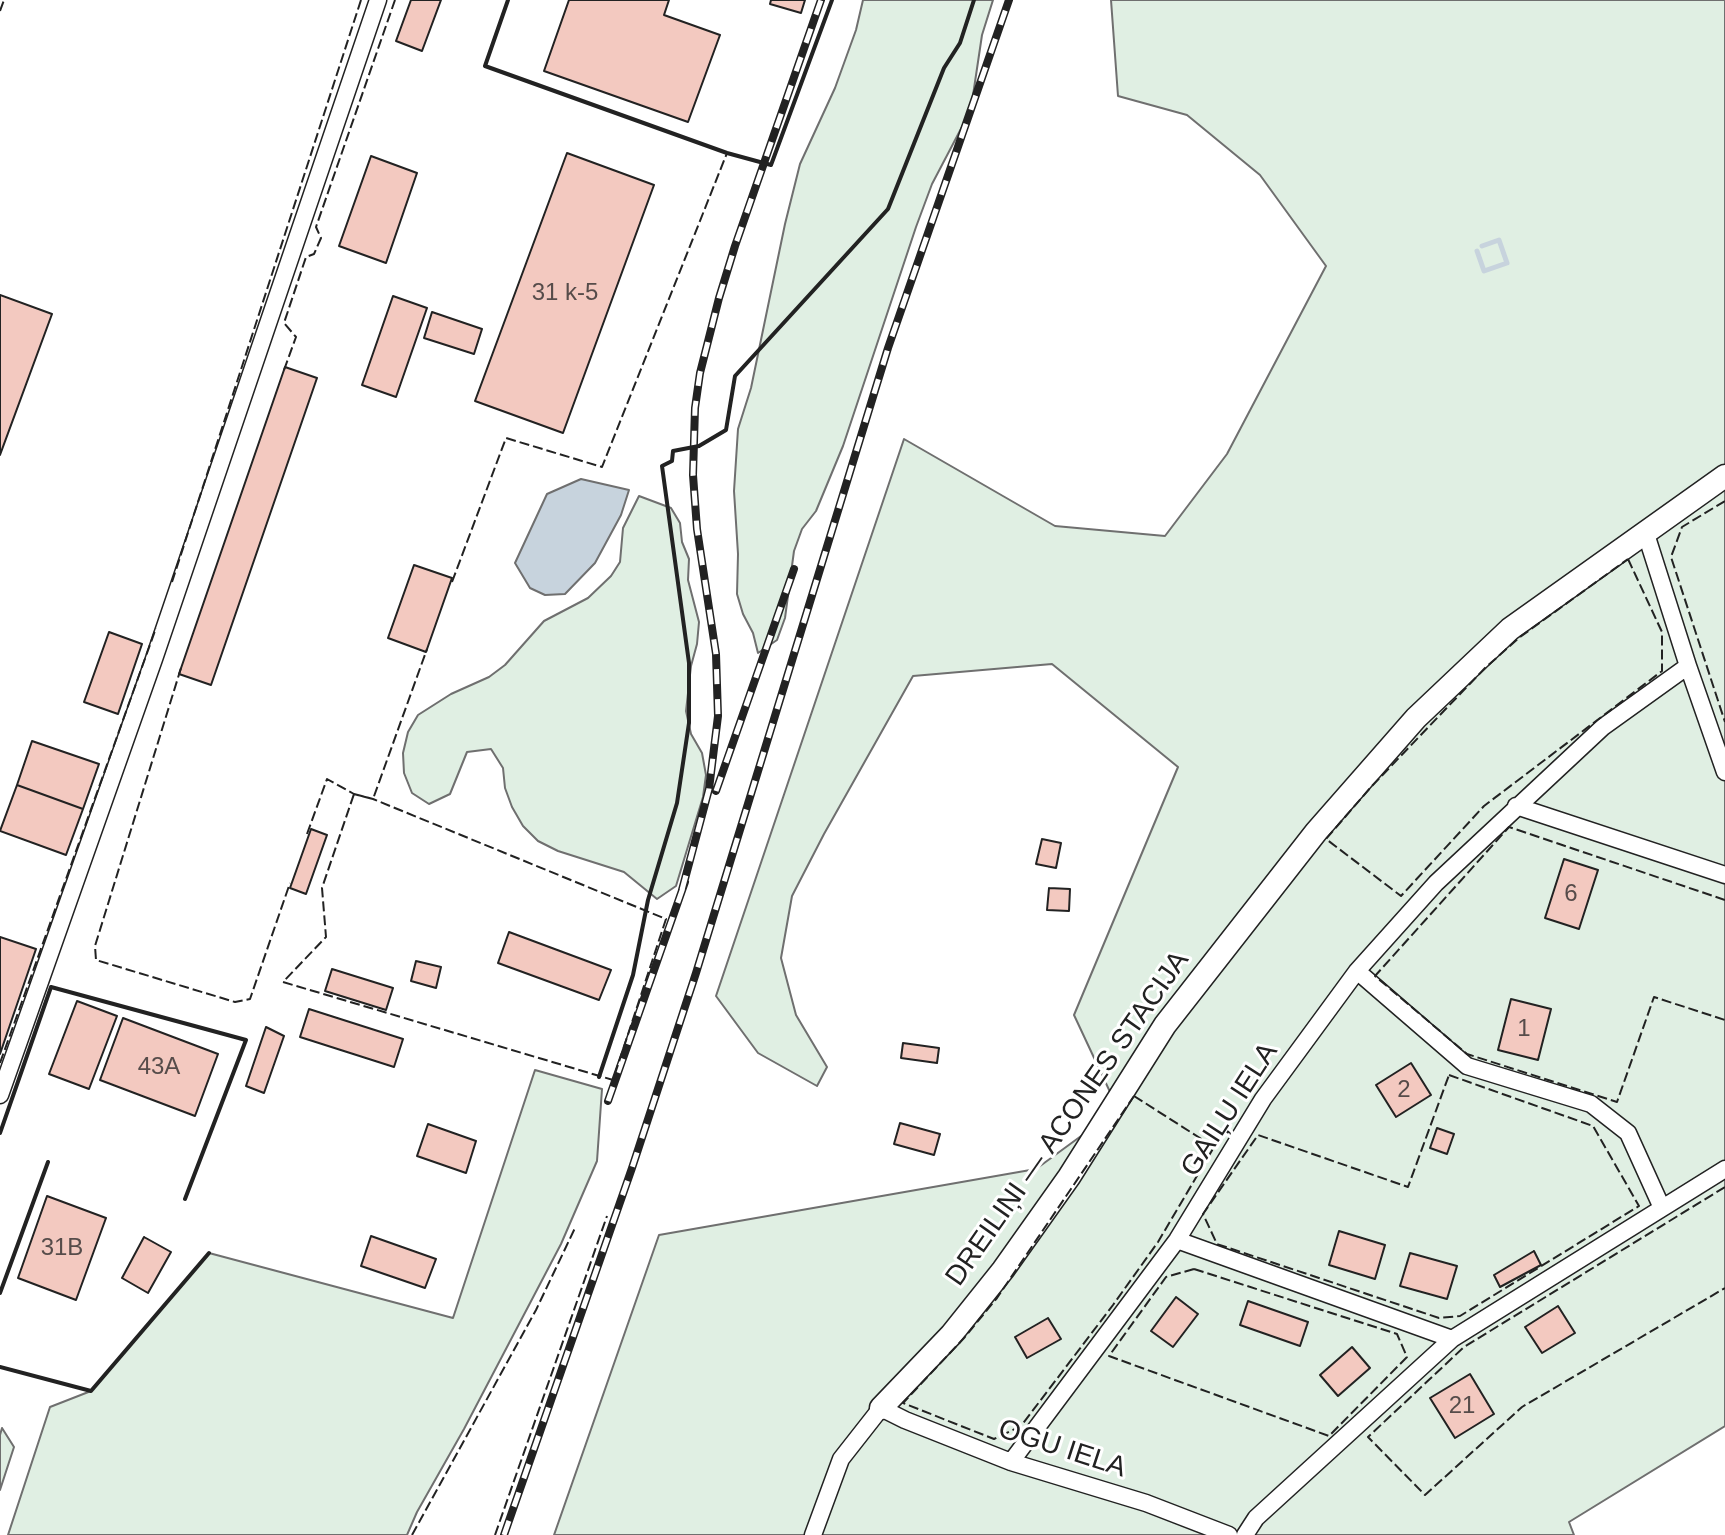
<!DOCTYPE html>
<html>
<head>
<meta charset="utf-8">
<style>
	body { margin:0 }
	canvas { display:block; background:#fff }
</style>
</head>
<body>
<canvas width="1725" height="1535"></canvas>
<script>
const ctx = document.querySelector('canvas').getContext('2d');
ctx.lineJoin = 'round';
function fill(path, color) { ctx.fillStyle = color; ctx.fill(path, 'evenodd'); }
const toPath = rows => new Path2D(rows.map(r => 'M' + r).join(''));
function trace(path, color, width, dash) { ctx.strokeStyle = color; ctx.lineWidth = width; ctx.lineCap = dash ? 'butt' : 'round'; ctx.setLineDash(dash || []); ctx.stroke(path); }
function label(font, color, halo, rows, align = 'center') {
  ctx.font = font + ' Arial,sans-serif'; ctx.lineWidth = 6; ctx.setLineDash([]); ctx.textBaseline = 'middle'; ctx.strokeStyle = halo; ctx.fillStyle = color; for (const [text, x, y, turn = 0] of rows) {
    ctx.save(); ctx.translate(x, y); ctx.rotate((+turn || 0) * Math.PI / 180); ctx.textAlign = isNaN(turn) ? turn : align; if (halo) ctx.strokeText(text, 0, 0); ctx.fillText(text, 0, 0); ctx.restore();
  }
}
const green = toPath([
	[863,0,993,0,982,35,972,102,964,123,932,184,916,227,843,446,816,511,802,529,794,551,785,618,777,640,758,653,753,633,743,614,737,594,738,554,734,491,738,429,751,388,785,224,800,164,835,88,856,30,863,0],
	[1111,0,1725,0,1725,1426,1569,1522,1574,1535,554,1535,659,1235,1036,1169,1118,1109,1074,1015,1178,767,1052,664,913,676,824,834,792,896,781,958,796,1015,827,1067,817,1086,758,1053,716,996,904,439,1055,526,1165,536,1227,454,1326,266,1260,175,1187,115,1118,96,1111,0],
	[639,496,671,508,680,523,682,542,689,559,688,580,699,622,697,644,691,666,686,711,691,734,702,753,706,775,703,797,676,886,657,899,624,872,558,851,538,841,523,826,512,807,505,788,503,768,491,749,467,752,450,794,429,804,412,793,404,773,403,753,408,732,418,715,451,694,489,677,505,665,544,621,588,598,611,576,620,562,623,528,639,496],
	[535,1070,602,1089,597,1161,561,1244,464,1429,417,1512,407,1535,8,1535,50,1407,91,1391,209,1253,453,1318,535,1070],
	[2,1428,14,1447,0,1490,0,1435,2,1428]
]);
const water = toPath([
	[581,479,629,490,621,515,595,563,565,594,545,595,530,588,515,563,547,494,581,479]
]);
const stream = toPath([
	[1477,251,1484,271,1507,263,1499,240,1482,246]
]);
const building = toPath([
	[411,0,441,0,422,51,396,41,411,0],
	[569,0,669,0,664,15,720,35,688,122,544,71,569,0],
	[771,0,805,0,801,13,770,4,771,0],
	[567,153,654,185,563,433,475,401,567,153],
	[371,156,417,173,386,263,339,246,371,156],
	[0,295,52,314,0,455,0,295],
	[393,296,427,308,396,397,362,385,393,296],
	[432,312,482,329,474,354,424,338,432,312],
	[285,367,317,378,211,685,179,674,285,367],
	[414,565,452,578,426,652,388,638,414,565],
	[109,632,142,644,118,714,84,702,109,632],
	[32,741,99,764,83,809,17,785,32,741],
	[17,785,83,809,66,855,0,831,17,785],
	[311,829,327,835,306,894,290,888,311,829],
	[1042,839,1061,843,1056,868,1036,864,1042,839],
	[1564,859,1598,870,1579,929,1545,918,1564,859],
	[1049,888,1070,889,1069,911,1047,910,1049,888],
	[509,932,611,970,599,1000,498,963,509,932],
	[0,937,36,949,0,1054,0,937],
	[416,961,441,967,436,988,411,981,416,961],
	[332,969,393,988,386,1010,325,991,332,969],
	[1511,999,1551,1009,1538,1060,1498,1050,1511,999],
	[77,1001,117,1016,89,1089,49,1074,77,1001],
	[309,1009,403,1039,394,1067,300,1037,309,1009],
	[123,1018,218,1054,195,1116,100,1080,123,1018],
	[266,1027,284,1036,264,1093,246,1086,266,1027],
	[903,1043,939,1048,937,1063,901,1058,903,1043],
	[1411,1063,1431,1095,1396,1117,1376,1085,1411,1063],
	[900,1123,940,1134,934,1155,894,1144,900,1123],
	[428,1124,476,1141,466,1173,417,1156,428,1124],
	[1437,1128,1454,1134,1447,1154,1430,1148,1437,1128],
	[47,1196,106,1218,76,1300,18,1278,47,1196],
	[1339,1231,1385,1245,1375,1279,1329,1265,1339,1231],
	[371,1236,436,1259,425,1288,361,1266,371,1236],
	[144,1237,171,1252,148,1293,122,1278,144,1237],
	[1534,1251,1541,1265,1500,1287,1494,1275,1534,1251],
	[1410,1253,1457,1266,1447,1299,1400,1286,1410,1253],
	[1176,1297,1198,1314,1173,1347,1151,1331,1176,1297],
	[1248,1301,1308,1322,1300,1346,1240,1325,1248,1301],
	[1558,1306,1575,1333,1542,1353,1525,1327,1558,1306],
	[1048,1318,1061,1339,1027,1358,1015,1337,1048,1318],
	[1352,1347,1370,1368,1338,1396,1320,1375,1352,1347],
	[1470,1374,1494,1414,1455,1438,1430,1398,1470,1374]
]);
const street = toPath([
	[1646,534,1688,666],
	[1516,806,1725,875],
	[1357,971,1467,1066,1591,1104,1628,1133,1662,1208],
	[0,1095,154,659,378,0],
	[1177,1240,1452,1339],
	[1011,1462,1177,1240,1263,1099,1357,971,1436,883,1603,727,1688,666,1725,772],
	[813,1535,841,1459,881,1408,905,1420,1011,1462,1146,1503,1229,1535],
	[1245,1535,1256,1518,1452,1339,1725,1169]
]);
const secondary = toPath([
	[881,1408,951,1335,1003,1270,1069,1177,1165,1025,1316,832,1416,718,1510,629,1725,476]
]);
const rail = toPath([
	[716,791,794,569],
	[682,890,709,789,718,716,716,654,697,529,693,475,695,408,700,373,719,298,735,246,821,0],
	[608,1101,685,882],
	[504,1535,632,1168,696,973,888,348,1009,0]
]);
const fence = toPath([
	[0,11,4,0],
	[284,370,296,337,284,323,306,257,314,254,321,238,316,227,395,0],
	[1725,501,1682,527,1671,557,1725,722],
	[1628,559,1662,632,1662,671,1484,806,1401,896,1326,839,1371,787,1485,668,1520,637,1628,559],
	[172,582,361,0],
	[452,582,506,438,602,467,727,153,485,66,508,0],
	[181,668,95,946,96,960,235,1002,250,999,290,883],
	[354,794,373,799,666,919,613,1080,283,982,326,937,322,888,354,794],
	[307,834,327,779,354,794,373,799,427,649],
	[1725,900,1509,827,1375,976,1467,1054,1617,1102,1654,997,1725,1020],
	[0,1063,156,628],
	[1449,1075,1593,1126,1639,1206,1460,1316,1439,1318,1217,1244,1203,1214,1258,1135,1408,1187,1449,1075],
	[1134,1096,1214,1147,1158,1242,1113,1305,1021,1426,994,1439,903,1403,964,1338,997,1298,1134,1096],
	[1725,1187,1464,1347,1368,1437,1425,1495,1522,1407,1725,1288],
	[1194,1269,1397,1334,1407,1357,1329,1436,1109,1356,1166,1277,1194,1269],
	[412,1535,536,1310,575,1228],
	[495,1535,607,1216]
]);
const wall = toPath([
	[508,0,485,66,727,153,771,165,832,0],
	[599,1077,633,975,648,900,677,803,689,723,689,663,662,466,672,461,673,451,699,446,726,430,735,376,888,209,944,68,960,43,974,0],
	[0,1133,51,987,246,1040,185,1199],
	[0,1293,48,1162],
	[0,1367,91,1391,209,1253]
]);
const numberNames = [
	["31 k-5",565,293],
	["6",1571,894],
	["1",1524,1029],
	["43A",159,1067],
	["2",1404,1090],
	["31B",62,1248],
	["21",1462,1406]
];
const streetNames = [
	["GAIĻU IELA",1230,1110,-57],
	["DREILIŅI — ACONES STACIJA",1068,1119,-55],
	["OGU IELA",1062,1449,18]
];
fill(green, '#e0efe3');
trace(green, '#6f6f6f', 2);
fill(water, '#c7d3dd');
trace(water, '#6f6f6f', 2);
trace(stream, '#c7d3dd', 5);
fill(building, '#f3c9c0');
trace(building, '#222', 2);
trace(street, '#222', 19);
trace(secondary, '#222', 25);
trace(street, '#fff', 16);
trace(secondary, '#fff', 22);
trace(rail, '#222', 8);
trace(rail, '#fff', 5, [15]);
trace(fence, '#222', 2, [10, 4]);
trace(wall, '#222', 4);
label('24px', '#564c4a', null, numberNames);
label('28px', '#222', '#fff', streetNames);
</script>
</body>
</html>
